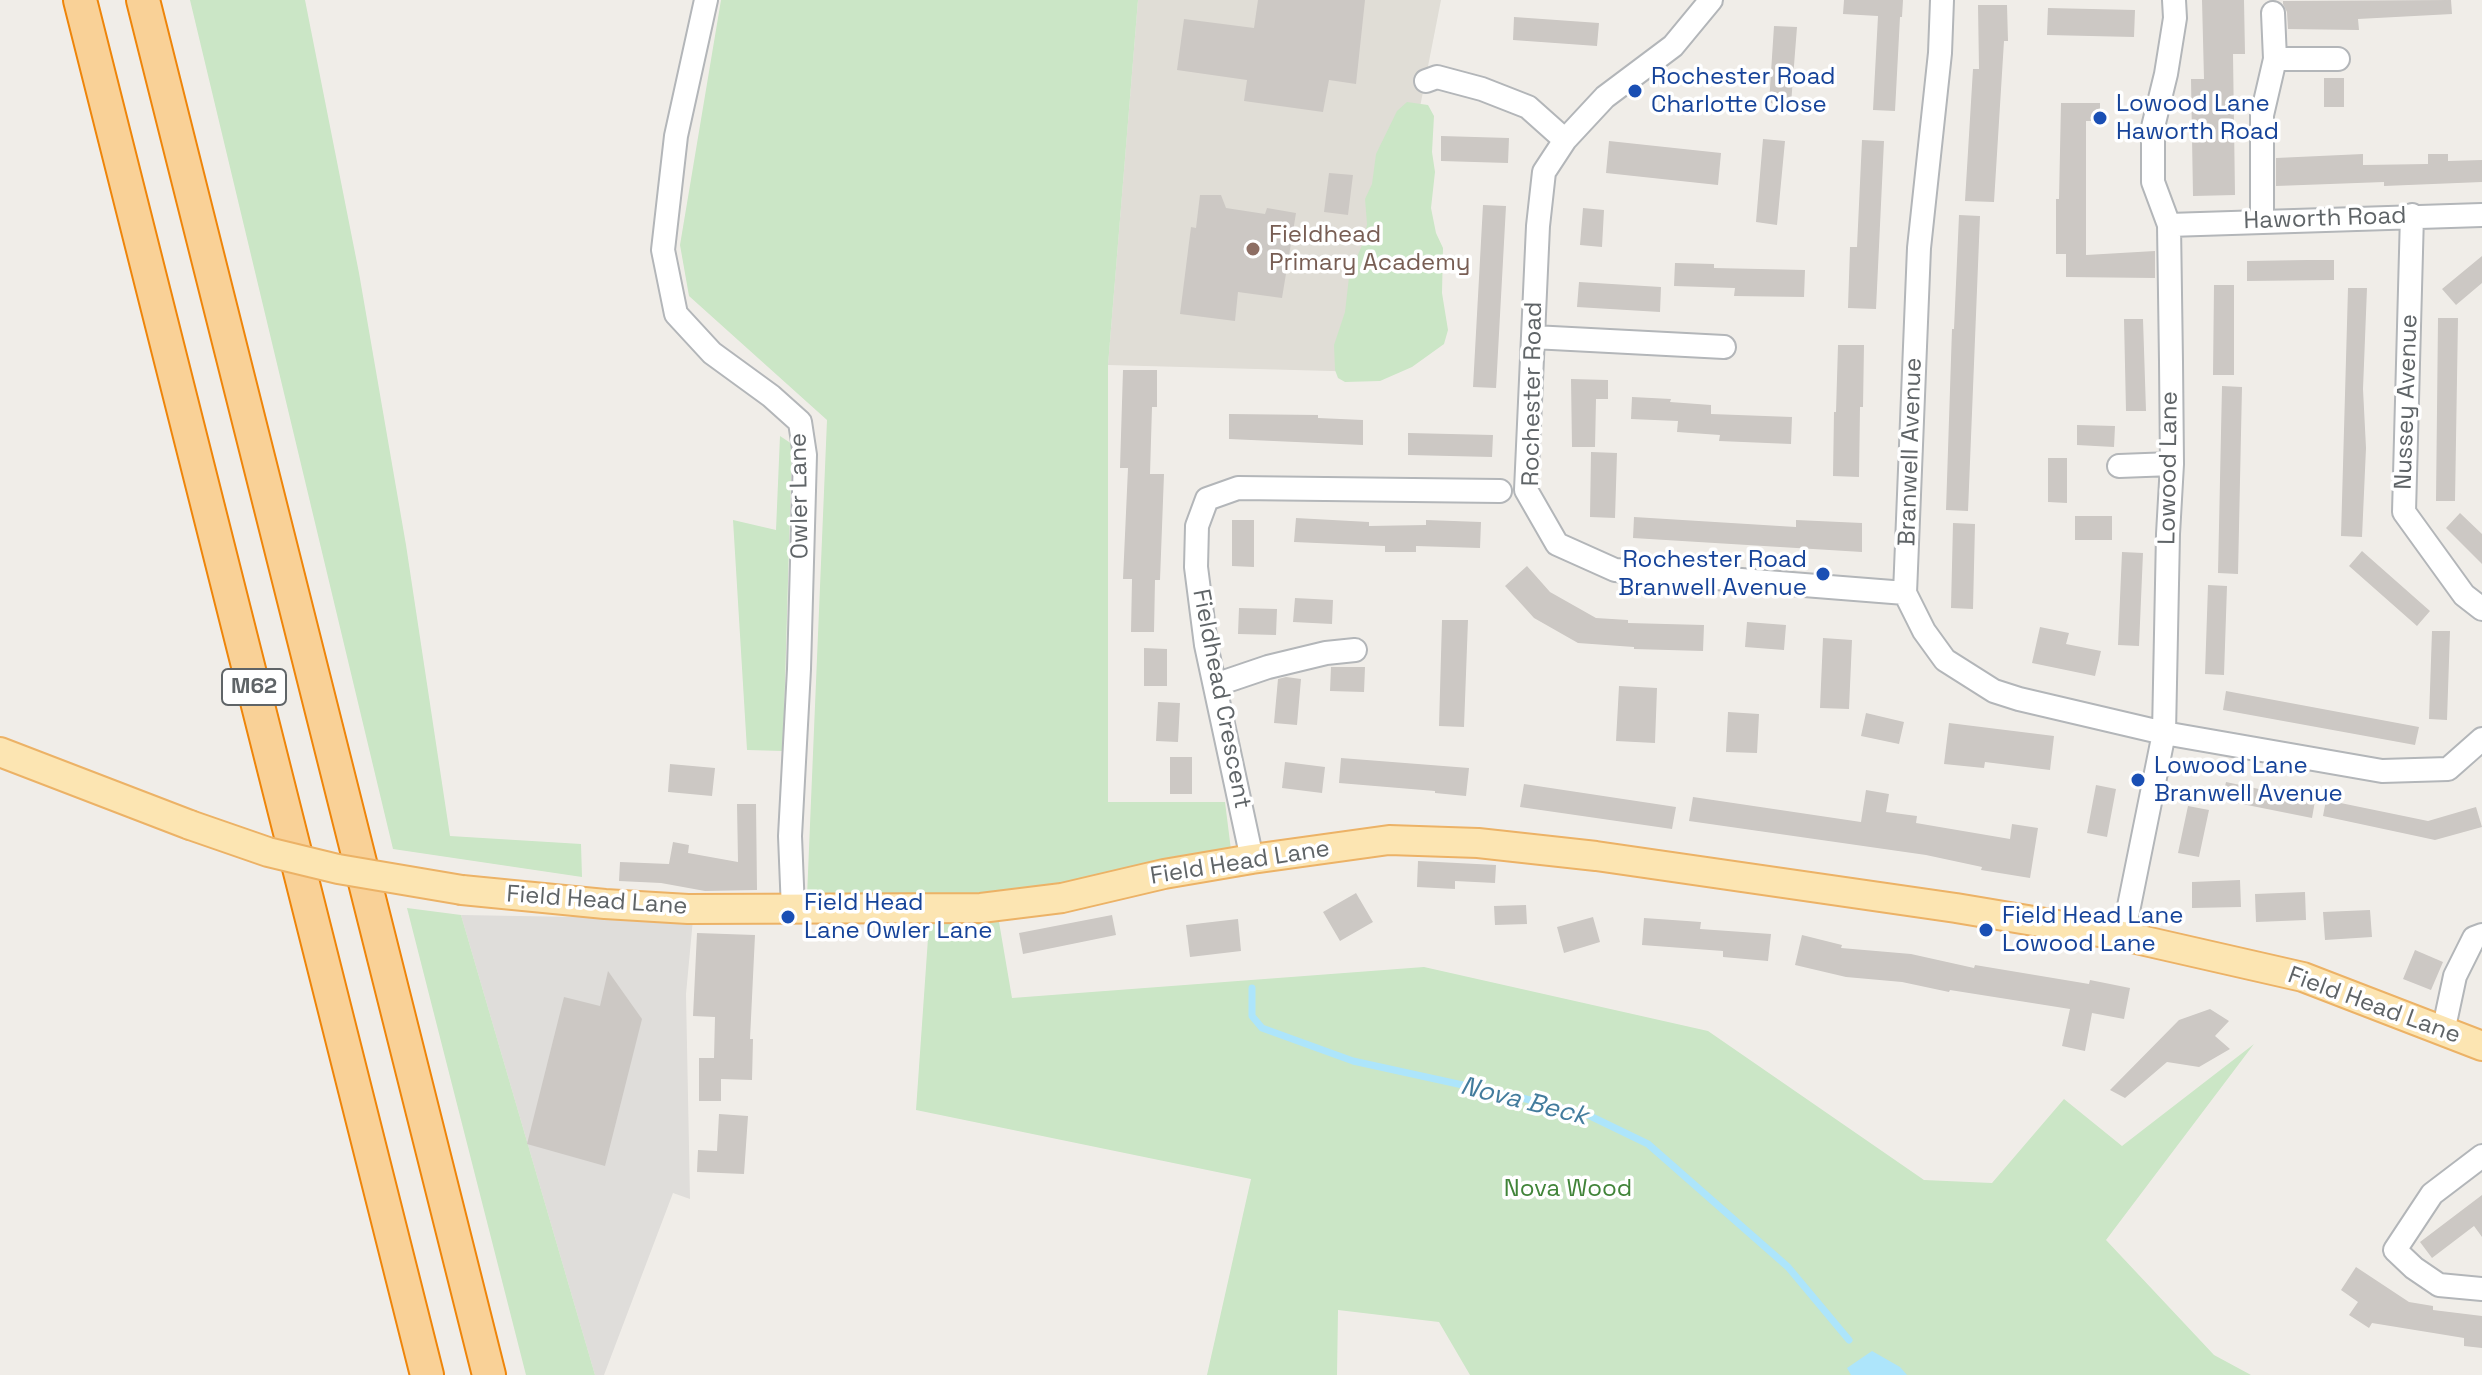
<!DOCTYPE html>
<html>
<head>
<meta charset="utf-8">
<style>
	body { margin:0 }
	canvas { display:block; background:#f0ede8 }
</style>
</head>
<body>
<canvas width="2482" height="1375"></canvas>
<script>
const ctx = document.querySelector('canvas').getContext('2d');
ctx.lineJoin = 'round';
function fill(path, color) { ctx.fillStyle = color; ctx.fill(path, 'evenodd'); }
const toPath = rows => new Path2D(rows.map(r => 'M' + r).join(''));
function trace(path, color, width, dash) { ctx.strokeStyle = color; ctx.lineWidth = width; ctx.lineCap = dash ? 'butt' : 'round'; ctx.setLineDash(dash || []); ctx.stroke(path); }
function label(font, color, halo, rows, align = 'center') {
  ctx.font = font + ' "Space Grotesk",sans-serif'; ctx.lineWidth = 7; ctx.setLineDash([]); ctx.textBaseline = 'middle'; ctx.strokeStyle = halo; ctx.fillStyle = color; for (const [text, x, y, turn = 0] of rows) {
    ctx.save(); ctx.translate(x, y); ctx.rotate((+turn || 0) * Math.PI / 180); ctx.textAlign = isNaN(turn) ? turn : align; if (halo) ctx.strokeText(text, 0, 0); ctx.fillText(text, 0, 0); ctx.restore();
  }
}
const industrial = toPath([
	[461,915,693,919,686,994,690,1199,673,1193,604,1375,595,1375]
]);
const education = toPath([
	[1138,0,1441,0,1368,372,1108,365]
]);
const green = toPath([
	[190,0,305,0,359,273,406,545,450,836,581,844,582,877,393,849],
	[721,0,1138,0,1108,365,1108,802,1225,802,1231,850,986,897,807,896,827,420,689,296,680,245],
	[1407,102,1428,105,1434,116,1432,152,1435,172,1431,208,1436,233,1443,248,1442,293,1448,330,1444,344,1412,367,1380,381,1345,382,1338,378,1335,370,1334,345,1345,312,1349,277,1364,240,1367,224,1365,199,1372,184,1376,154,1397,111],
	[780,436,792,444,783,751,747,750,733,520,776,530],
	[407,908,461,915,595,1375,526,1375],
	[999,922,1012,998,1424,967,1708,1031,1924,1180,1992,1183,2064,1099,2122,1146,2254,1044,2106,1240,2214,1355,2251,1375,1470,1375,1439,1322,1338,1310,1337,1375,1207,1375,1251,1179,916,1110,929,924]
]);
const water = toPath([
	[1872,1351,1900,1367,1907,1375,1851,1375,1847,1368]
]);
const stream = toPath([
	[1252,988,1252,1016,1262,1028,1353,1061,1522,1098,1588,1115,1648,1144,1788,1267,1849,1340]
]);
const building = toPath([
	[1258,0,1365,0,1356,84,1329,80,1323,112,1244,101,1247,80,1177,70,1184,19,1254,28],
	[1844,0,1903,0,1902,17,1900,17,1895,111,1873,110,1878,16,1843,14],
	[2202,0,2244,0,2245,54,2233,54,2235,195,2193,196,2191,79,2204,79],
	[2451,0,2452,14,2358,19,2359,30,2288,29,2287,12,2283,4,2283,1],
	[1978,5,2007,5,2008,41,2004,41,1994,202,1965,201,1973,69,1979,69],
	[2048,8,2135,10,2134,37,2047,35],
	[1514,17,1599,23,1597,46,1513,40],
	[1774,26,1797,27,1791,104,1769,103],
	[2324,78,2344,78,2344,107,2324,107],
	[2061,103,2100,103,2100,121,2086,121,2086,255,2155,251,2155,278,2066,277,2066,254,2056,254,2056,199,2059,199],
	[1441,136,1509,138,1508,163,1441,161],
	[1763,139,1785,141,1777,225,1756,222],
	[1862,140,1884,141,1876,309,1848,308,1850,247,1857,247],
	[1609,141,1721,153,1718,185,1606,173],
	[2363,154,2363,165,2428,164,2428,154,2448,154,2448,161,2482,160,2482,182,2384,186,2384,182,2276,186,2276,158],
	[1329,173,1353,175,1348,215,1324,212],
	[1200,195,1221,195,1226,208,1265,214,1267,208,1296,213,1282,298,1238,292,1235,321,1180,314,1191,227,1196,228],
	[1483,205,1506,206,1496,388,1473,387],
	[1583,208,1604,210,1602,247,1580,245],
	[1959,215,1980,216,1968,511,1946,510,1952,329,1954,329],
	[2482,256,2482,283,2456,305,2442,289],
	[2307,260,2334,260,2334,280,2247,281,2247,261],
	[1675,263,1714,264,1714,268,1805,270,1804,297,1734,296,1735,288,1674,286],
	[1579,282,1661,287,1660,312,1577,307],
	[2214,285,2234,285,2234,375,2213,375],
	[2348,288,2367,288,2363,389,2366,448,2362,537,2341,536],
	[2438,318,2458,318,2455,501,2436,501],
	[2124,319,2143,319,2146,411,2126,411],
	[1838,345,1864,345,1863,407,1860,407,1859,477,1833,476,1834,412,1836,412],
	[1123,370,1157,370,1157,407,1152,407,1150,474,1164,474,1160,580,1155,580,1154,632,1131,632,1132,579,1123,579,1128,468,1120,468],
	[1571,379,1608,380,1608,399,1596,399,1595,447,1572,447],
	[2222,386,2242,387,2238,574,2218,573],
	[1632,397,1671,399,1670,402,1711,405,1711,414,1792,417,1791,444,1719,441,1720,435,1677,432,1678,421,1631,419],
	[1229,414,1318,415,1318,418,1363,420,1363,445,1229,439],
	[2077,425,2115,426,2114,447,2077,445],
	[1408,433,1493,435,1492,457,1408,455],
	[1591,452,1617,453,1615,518,1590,517],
	[2048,458,2067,458,2067,503,2048,502],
	[2460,513,2482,534,2482,564,2446,528],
	[2075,516,2112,516,2112,540,2075,540],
	[1634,517,1796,527,1796,520,1862,523,1862,552,1633,538],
	[1296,518,1369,522,1369,526,1426,525,1426,520,1481,522,1480,548,1416,546,1416,552,1385,552,1385,546,1294,542],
	[1232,520,1254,520,1254,567,1232,566],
	[1953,523,1975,524,1973,609,1951,608],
	[2362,551,2430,611,2417,626,2349,566],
	[2122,552,2143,553,2139,646,2118,645],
	[1527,566,1550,592,1596,618,1628,620,1628,623,1704,625,1703,651,1634,649,1634,647,1578,643,1534,618,1505,586],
	[2208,585,2227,586,2224,675,2205,674],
	[1295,598,1333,600,1332,624,1293,622],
	[1239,608,1277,609,1276,635,1238,634],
	[1442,620,1468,620,1464,727,1439,726],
	[1747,622,1786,625,1784,650,1745,647],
	[2040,627,2069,633,2066,644,2101,651,2095,676,2032,663],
	[2432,631,2450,631,2447,720,2429,719],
	[1823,638,1852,640,1849,709,1820,708],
	[1144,648,1167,649,1167,686,1144,686],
	[1331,667,1365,667,1364,692,1330,691],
	[1286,677,1301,679,1297,725,1274,723,1278,679],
	[1619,686,1657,688,1655,743,1616,741],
	[2226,691,2419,727,2415,745,2223,710],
	[1158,702,1180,703,1178,742,1156,741],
	[1728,712,1759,714,1757,753,1726,752],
	[1866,713,1904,722,1899,744,1861,736],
	[1949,723,2054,736,2050,770,1985,762,1984,768,1944,764],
	[1170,757,1192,757,1192,794,1170,794],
	[1341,758,1469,768,1466,796,1435,793,1435,791,1339,783],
	[1285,762,1325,767,1322,793,1282,788],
	[670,764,715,768,712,796,668,792],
	[2226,782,2315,801,2312,818,2222,800],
	[1524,784,1676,807,1672,829,1520,807],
	[2096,785,2116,789,2107,837,2087,833],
	[1866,790,1889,794,1886,812,1917,816,1916,823,2010,839,2012,824,2038,828,2030,878,1981,870,1982,867,1926,855,1689,821,1693,797,1861,822],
	[2326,800,2428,821,2476,807,2482,827,2435,840,2323,816],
	[737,804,756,804,757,890,705,891,661,883,619,881,620,862,669,864,673,842,689,845,688,853,738,862],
	[2188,806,2209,810,2199,857,2178,853],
	[1418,861,1496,865,1495,883,1455,881,1455,889,1417,887],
	[2240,880,2241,907,2192,908,2192,882],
	[2305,892,2306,920,2256,922,2255,894],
	[1356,893,1373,922,1340,941,1323,912],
	[1526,905,1527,924,1495,925,1494,906],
	[2370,910,2372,937,2325,940,2323,912],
	[1112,915,1116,935,1023,954,1019,933],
	[1593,917,1600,942,1564,953,1557,927],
	[1644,918,1701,922,1700,929,1771,934,1768,961,1723,957,1723,951,1642,945],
	[1238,919,1241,951,1190,957,1186,925],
	[697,933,755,935,750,1039,753,1039,752,1080,721,1079,721,1101,699,1101,699,1058,714,1058,715,1017,693,1016],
	[1802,935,1842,945,1841,948,1911,954,1974,968,1975,965,2089,984,2090,980,2130,988,2124,1019,2092,1013,2085,1051,2062,1046,2070,1009,1950,990,1949,992,1902,982,1846,977,1795,965],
	[2415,950,2443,962,2431,990,2403,979],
	[608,971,642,1019,605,1166,527,1144,564,997,600,1006],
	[2210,1009,2229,1021,2215,1036,2230,1049,2199,1067,2167,1062,2125,1098,2110,1090,2179,1020],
	[719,1114,748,1116,744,1174,697,1172,698,1150,717,1151],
	[2482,1195,2482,1237,2474,1226,2432,1258,2420,1242],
	[2356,1267,2409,1302,2433,1306,2433,1310,2482,1316,2482,1348,2464,1346,2464,1338,2372,1323,2369,1328,2349,1315,2358,1302,2341,1290]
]);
const minor = toPath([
	[706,0,676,136,663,250,676,314,712,353,771,396,800,422,805,455,799,669,790,836,793,910],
	[1711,0,1673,46,1605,97,1565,140,1544,172,1538,226,1526,490,1557,544,1615,570,1905,593],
	[1942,0,1940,53,1919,248,1905,593,1924,631,1945,660,1994,691,2019,699,2164,733,2382,771,2448,769,2482,739],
	[2275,59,2338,59],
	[1426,81,1437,77,1482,89,1528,107,1565,140],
	[2412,215,2404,512,2464,595,2482,609],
	[2262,221,2262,115,2275,59,2273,13],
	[2169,225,2482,215],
	[1533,337,1724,347],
	[2119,466,2172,464],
	[1215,685,1268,667,1326,653,1355,650],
	[1252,859,1206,645,1196,567,1197,526,1207,499,1238,488,1500,491],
	[2123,936,2164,733,2168,534,2172,464,2171,362,2169,225,2153,182,2153,127,2166,74,2175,18,2174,0],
	[2443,1032,2455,976,2474,938,2482,935],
	[2482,1156,2432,1194,2395,1250,2414,1268,2439,1285,2482,1289]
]);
const major = toPath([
	[0,752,190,825],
	[462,890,605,904,688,909,981,908,1062,898,1164,874,1252,859,1389,840,1478,843,1596,856,1956,908,2123,936,2303,977,2482,1046]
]);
const highway = toPath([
	[80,0,427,1375],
	[143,0,489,1375]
]);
const majorBridge = toPath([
	[190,825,268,852,338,869,462,890]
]);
const markers = [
	[1635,91,8,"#1a4fb4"],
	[2100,118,8,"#1a4fb4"],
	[1253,249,8,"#8d6e63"],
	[1823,574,8,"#1a4fb4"],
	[2138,780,8,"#1a4fb4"],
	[788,917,8,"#1a4fb4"],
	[1986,930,8,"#1a4fb4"]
];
const shields = [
	[254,687,64]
];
const shieldNames = [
	["M62",254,687]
];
const transitNames = [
	["Rochester Road",1651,77],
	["Charlotte Close",1651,105],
	["Lowood Lane",2116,104],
	["Haworth Road",2116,132],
	["Rochester Road",1807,560,"right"],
	["Branwell Avenue",1807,588,"right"],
	["Lowood Lane",2154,766],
	["Branwell Avenue",2154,794],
	["Field Head",804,903],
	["Lane Owler Lane",804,931],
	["Field Head Lane",2002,916],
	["Lowood Lane",2002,944]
];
const streetNames = [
	["Haworth Road",2325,219,-2],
	["Rochester Road",1533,394,-89],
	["Nussey Avenue",2407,402,-88],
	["Branwell Avenue",1911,452,-88],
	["Lowood Lane",2169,468,-89],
	["Owler Lane",800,496,-91],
	["Fieldhead Crescent",1221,699,79],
	["Field Head Lane",1240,863,-9],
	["Field Head Lane",597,901,4],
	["Field Head Lane",2374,1006,20]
];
const educationNames = [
	["Fieldhead",1269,235],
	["Primary Academy",1269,263]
];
const parkNames = [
	["Nova Wood",1568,1189]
];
const waterNames = [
	["Nova Beck",1524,1102,14]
];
fill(industrial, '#dfddda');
fill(education, '#e0ddd6');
fill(green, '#cbe6c6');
fill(water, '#ade5fb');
trace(stream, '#ade5fb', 7);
fill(building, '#ccc8c4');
trace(minor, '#b3b6b9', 26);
trace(major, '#ecb266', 32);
trace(highway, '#ee850a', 36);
trace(minor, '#fff', 22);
trace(major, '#fce5b2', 28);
trace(highway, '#f9d197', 32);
trace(majorBridge, '#ecb266', 32, []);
trace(majorBridge, '#fce5b2', 28);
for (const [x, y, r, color] of markers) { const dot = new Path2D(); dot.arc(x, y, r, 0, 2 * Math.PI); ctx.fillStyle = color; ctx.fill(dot); trace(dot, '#fff', 3); }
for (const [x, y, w] of shields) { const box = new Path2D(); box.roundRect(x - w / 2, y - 18, w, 36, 6); ctx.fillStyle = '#fff'; ctx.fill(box); trace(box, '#5f6467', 2); }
label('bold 22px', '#5f6467', null, shieldNames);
label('24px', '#164399', '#fff', transitNames, 'left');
label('24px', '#5f6467', '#fff', streetNames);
label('24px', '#785e54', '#fff', educationNames, 'left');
label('24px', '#418439', '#fff', parkNames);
label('italic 26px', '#437c9d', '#fff', waterNames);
</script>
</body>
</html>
